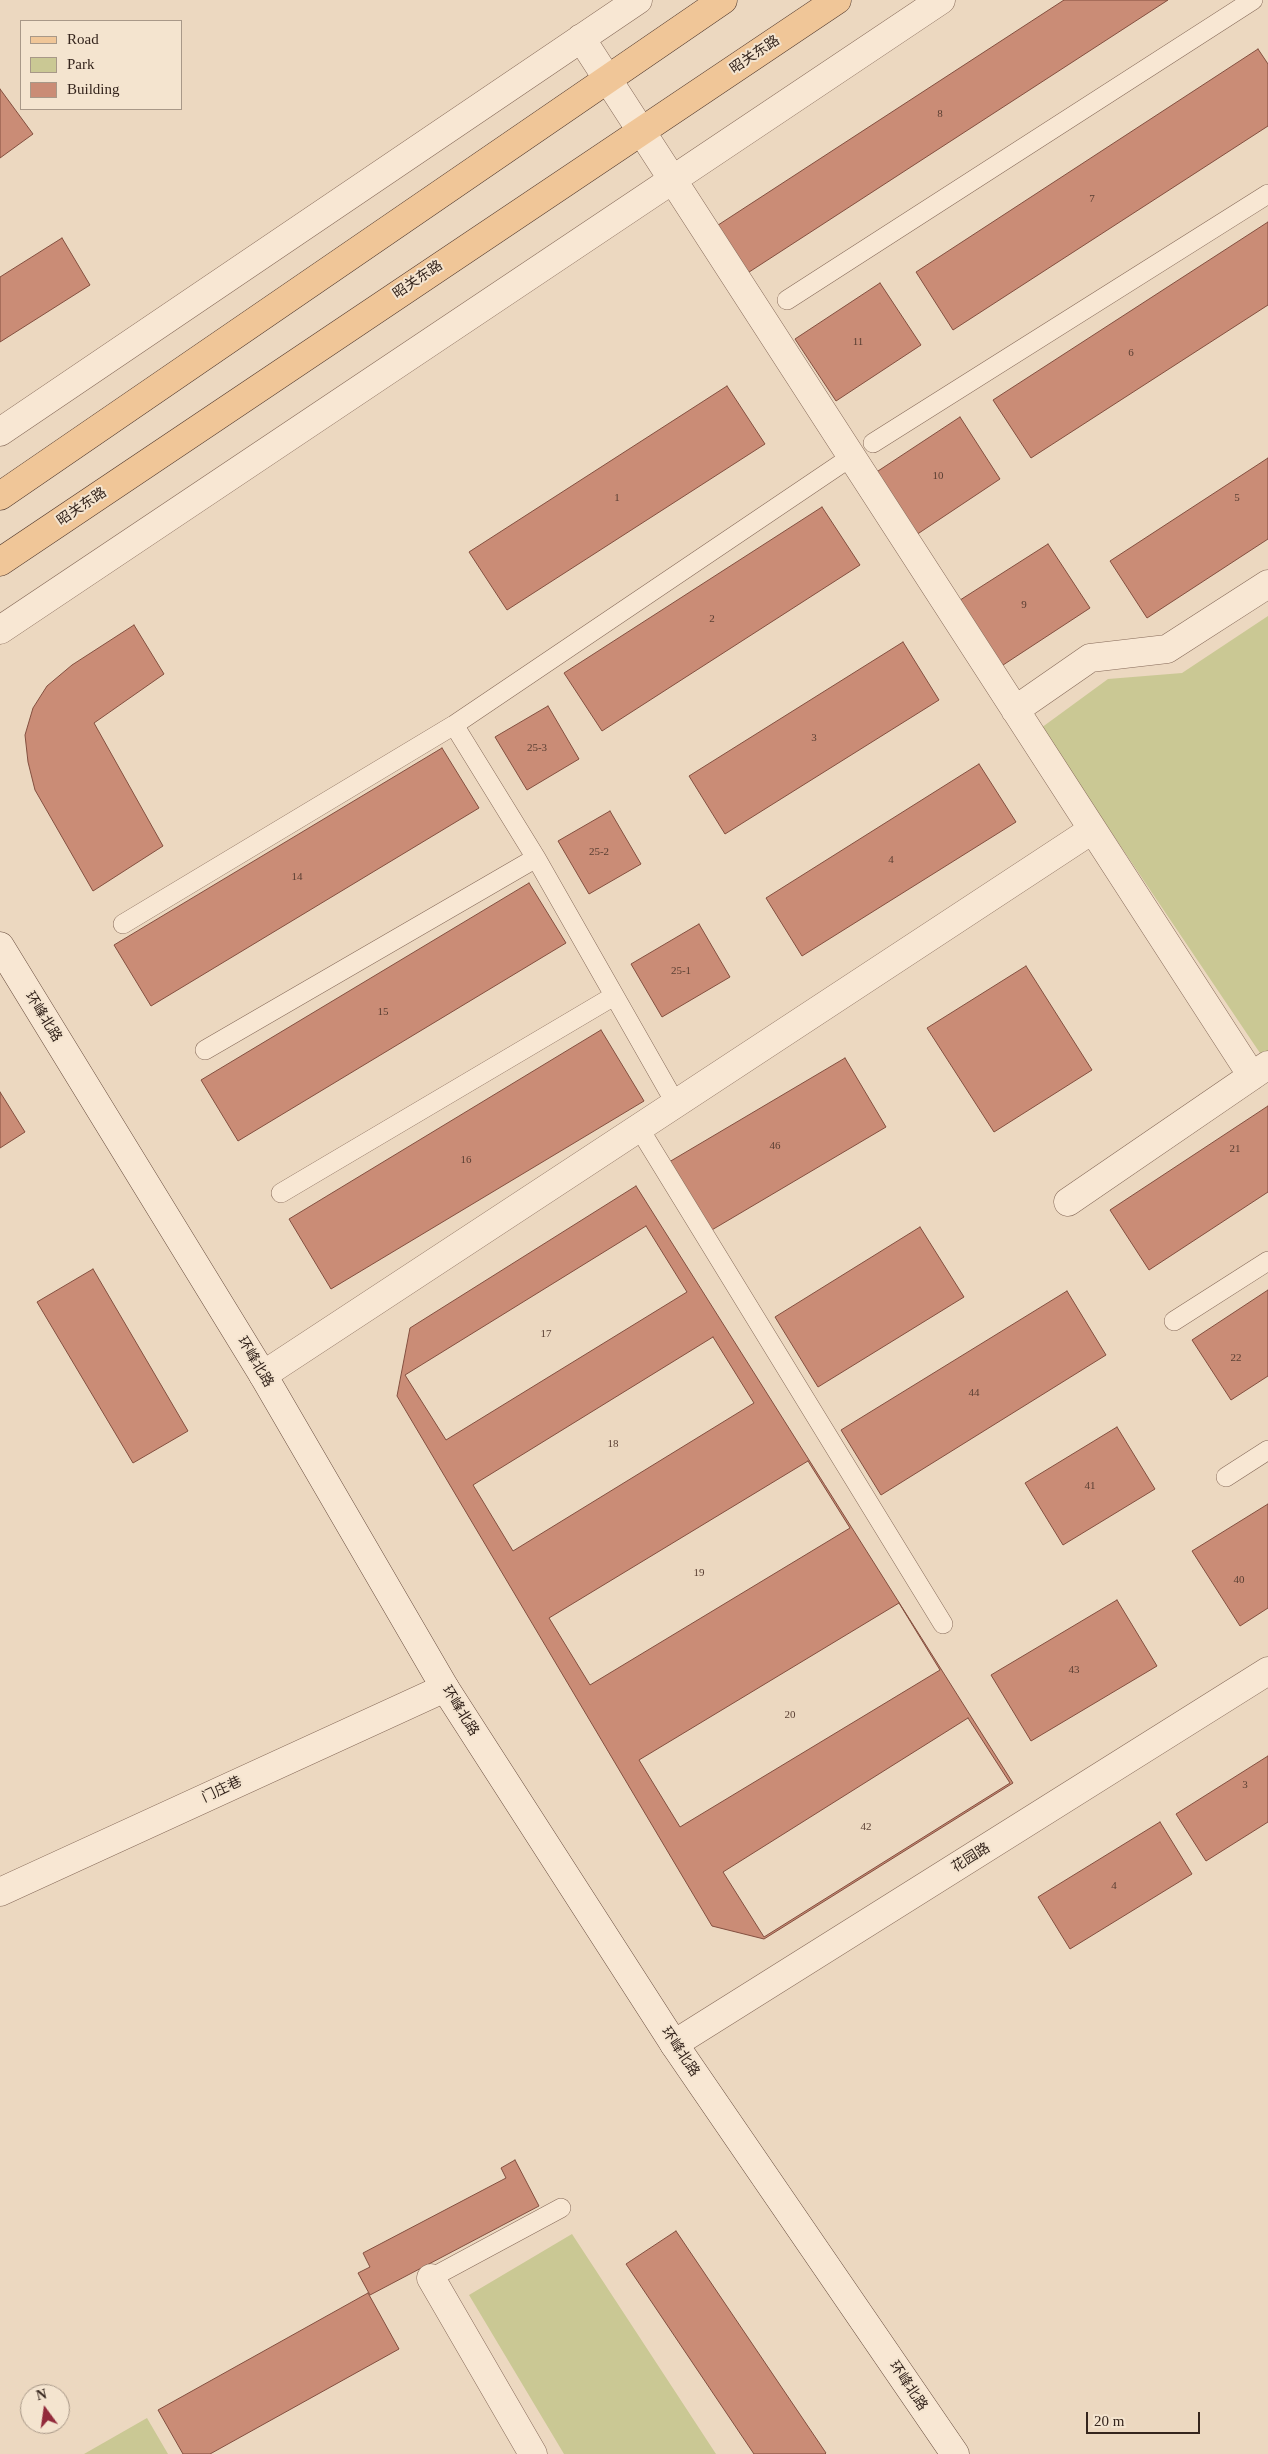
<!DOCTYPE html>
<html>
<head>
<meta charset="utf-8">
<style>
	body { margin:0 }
	#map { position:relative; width:1268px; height:2454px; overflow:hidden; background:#ecd8c0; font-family:"Times New Roman",serif }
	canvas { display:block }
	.legend { position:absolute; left:20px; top:20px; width:162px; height:90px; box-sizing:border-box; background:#f4e4cf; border:1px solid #a89888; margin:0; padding:6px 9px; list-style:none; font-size:15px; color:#35251d }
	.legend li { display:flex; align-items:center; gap:10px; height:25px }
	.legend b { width:25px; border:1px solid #a89888 }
	.north { position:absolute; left:20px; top:2384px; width:50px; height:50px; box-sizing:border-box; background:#f4e4cf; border:1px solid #a89888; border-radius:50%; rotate:346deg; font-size:14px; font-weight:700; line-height:20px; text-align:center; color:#35251d }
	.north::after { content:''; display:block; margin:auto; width:18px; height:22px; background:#922a3b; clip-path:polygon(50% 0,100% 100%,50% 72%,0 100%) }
	.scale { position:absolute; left:1086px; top:2412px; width:114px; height:22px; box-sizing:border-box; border:2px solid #35251d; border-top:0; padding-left:6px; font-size:15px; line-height:18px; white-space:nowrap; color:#35251d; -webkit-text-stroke:4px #f4e4cf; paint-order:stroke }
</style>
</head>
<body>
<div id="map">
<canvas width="1268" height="2454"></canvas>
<ul class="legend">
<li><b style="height:6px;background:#f0c698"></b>Road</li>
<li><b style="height:14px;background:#cac894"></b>Park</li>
<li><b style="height:14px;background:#ca8c76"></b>Building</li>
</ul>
<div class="north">N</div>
<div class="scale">20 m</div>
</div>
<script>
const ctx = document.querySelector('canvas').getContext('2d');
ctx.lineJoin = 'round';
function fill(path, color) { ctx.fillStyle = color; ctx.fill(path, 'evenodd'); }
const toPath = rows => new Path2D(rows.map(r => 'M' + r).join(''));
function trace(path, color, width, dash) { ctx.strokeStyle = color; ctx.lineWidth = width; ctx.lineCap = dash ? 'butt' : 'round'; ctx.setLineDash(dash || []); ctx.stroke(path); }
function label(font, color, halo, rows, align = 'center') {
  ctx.font = font + ' "Times New Roman","Noto Sans SC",serif'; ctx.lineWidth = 4; ctx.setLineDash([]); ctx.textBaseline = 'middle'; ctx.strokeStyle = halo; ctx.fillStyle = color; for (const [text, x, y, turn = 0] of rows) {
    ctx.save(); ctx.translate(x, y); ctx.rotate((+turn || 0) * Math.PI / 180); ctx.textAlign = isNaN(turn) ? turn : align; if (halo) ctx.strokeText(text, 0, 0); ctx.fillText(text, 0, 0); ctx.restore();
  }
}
const green = toPath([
	[1268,616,1268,1053,1262,1056,1041,728,1108,679,1182,673],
	[572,2234,716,2454,564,2454,469,2295],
	[147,2418,168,2454,84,2454]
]);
const building = toPath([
	[1064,0,1168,0,743,276,712,229,1064,0],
	[1258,49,1268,64,1268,126,953,330,916,272,1258,49],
	[0,89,33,134,0,158,0,89],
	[1268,222,1268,305,1031,458,993,400,1268,222],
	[62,238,90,285,0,342,0,277,62,238],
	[880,283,921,345,836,401,795,339,880,283],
	[727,386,765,444,507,610,469,552,727,386],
	[960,417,1000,479,916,535,875,473,960,417],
	[1268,458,1268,539,1147,618,1110,561,1268,458],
	[822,507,860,565,602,731,564,673,822,507],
	[1048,544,1090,608,1000,667,957,602,1048,544],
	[134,625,164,674,94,723,163,846,93,891,35,790,28,762,25,735,33,708,47,686,72,665,134,625],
	[903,642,939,700,725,834,689,776,903,642],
	[548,706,579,759,527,790,495,737,548,706],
	[442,748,479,808,151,1006,114,945,442,748],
	[979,764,1016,822,802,956,766,898,979,764],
	[610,811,641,864,589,894,558,841,610,811],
	[529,883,566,943,238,1141,201,1080,529,883],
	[699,924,730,977,662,1017,631,964,699,924],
	[1026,966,1092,1070,994,1132,927,1028,1026,966],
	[601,1030,644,1101,331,1289,289,1219,601,1030],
	[845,1058,886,1127,705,1234,664,1165,845,1058],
	[0,1092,25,1132,0,1148,0,1092],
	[1268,1106,1268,1192,1149,1270,1110,1210,1268,1106],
	[636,1186,1013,1783,764,1939,712,1926,397,1396,410,1328,636,1186],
	[646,1226,687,1292,446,1440,405,1375,646,1226],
	[920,1227,964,1297,818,1387,775,1317,920,1227],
	[93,1269,188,1431,133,1463,37,1302,93,1269],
	[1268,1290,1268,1376,1231,1400,1192,1340,1268,1290],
	[1067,1291,1106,1355,881,1495,841,1430,1067,1291],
	[713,1337,754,1403,513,1551,473,1485,713,1337],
	[1117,1427,1155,1489,1063,1545,1025,1483,1117,1427],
	[808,1461,850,1528,590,1685,549,1618,808,1461],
	[1268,1504,1268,1608,1240,1626,1192,1551,1268,1504],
	[1117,1600,1157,1666,1031,1741,991,1675,1117,1600],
	[899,1603,940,1670,680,1827,639,1760,899,1603],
	[968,1718,1010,1783,764,1937,723,1872,968,1718],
	[1268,1756,1268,1822,1206,1861,1176,1814,1268,1756],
	[1160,1822,1192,1874,1070,1949,1038,1897,1160,1822],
	[515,2160,539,2206,370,2295,358,2273,370,2267,363,2253,506,2178,501,2168,515,2160],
	[676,2231,826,2453,825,2454,754,2454,626,2264,676,2231],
	[368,2293,399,2349,210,2454,183,2454,158,2410,368,2293]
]);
const service = toPath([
	[787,300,1253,0],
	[873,443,1268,194],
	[454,725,536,858,676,1104],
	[123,924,454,725,851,457],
	[205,1050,536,858],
	[639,1128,943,1624],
	[281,1193,614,996],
	[1174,1321,1268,1261],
	[1226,1477,1268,1450],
	[431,2278,561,2208]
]);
const minor = toPath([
	[581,38,1252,1076],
	[0,432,638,0],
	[0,630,941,0],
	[1015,710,1090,658,1167,649,1268,584],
	[1068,1202,1268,1065],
	[263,1375,1092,830],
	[0,1892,445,1688],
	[431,2278,533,2454]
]);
const tertiary = toPath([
	[674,2044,1268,1671]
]);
const secondary = toPath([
	[0,946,263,1375,445,1688,674,2044,955,2454]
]);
const primary = toPath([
	[0,496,723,0],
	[0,562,837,0]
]);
const numberNames = [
	["8",940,114],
	["7",1092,199],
	["11",858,342],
	["6",1131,353],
	["10",938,476],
	["1",617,498],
	["5",1237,498],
	["9",1024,605],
	["2",712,619],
	["3",814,738],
	["25-3",537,748],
	["25-2",599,852],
	["4",891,860],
	["14",297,877],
	["25-1",681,971],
	["15",383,1012],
	["46",775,1146],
	["21",1235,1149],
	["16",466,1160],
	["17",546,1334],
	["22",1236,1358],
	["44",974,1393],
	["18",613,1444],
	["41",1090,1486],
	["19",699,1573],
	["40",1239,1580],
	["43",1074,1670],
	["20",790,1715],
	["3",1245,1785],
	["42",866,1827],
	["4",1114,1886]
];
const streetNames = [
	["昭关东路",755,55,-34],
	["昭关东路",418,280,-34],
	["昭关东路",82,507,-34],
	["环峰北路",43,1017,58],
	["环峰北路",255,1362,59],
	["环峰北路",460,1711,58],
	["门庄巷",222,1790,-25],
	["花园路",971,1858,-32],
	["环峰北路",680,2052,56],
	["环峰北路",908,2386,56]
];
fill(green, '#cac894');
fill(building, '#ca8c76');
trace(building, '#834f3f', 1);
trace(service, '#856958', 20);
trace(minor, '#856958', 29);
trace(tertiary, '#856958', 29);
trace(secondary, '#674b3c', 29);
trace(primary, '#52392d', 29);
trace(service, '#f8e7d3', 19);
trace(minor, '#f8e7d3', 28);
trace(tertiary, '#f8e7d3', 28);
trace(secondary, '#f8e7d3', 28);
trace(primary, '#f0c698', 28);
label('11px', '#5a3f33', null, numberNames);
label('14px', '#35251d', '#f4e4cf', streetNames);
</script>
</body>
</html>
